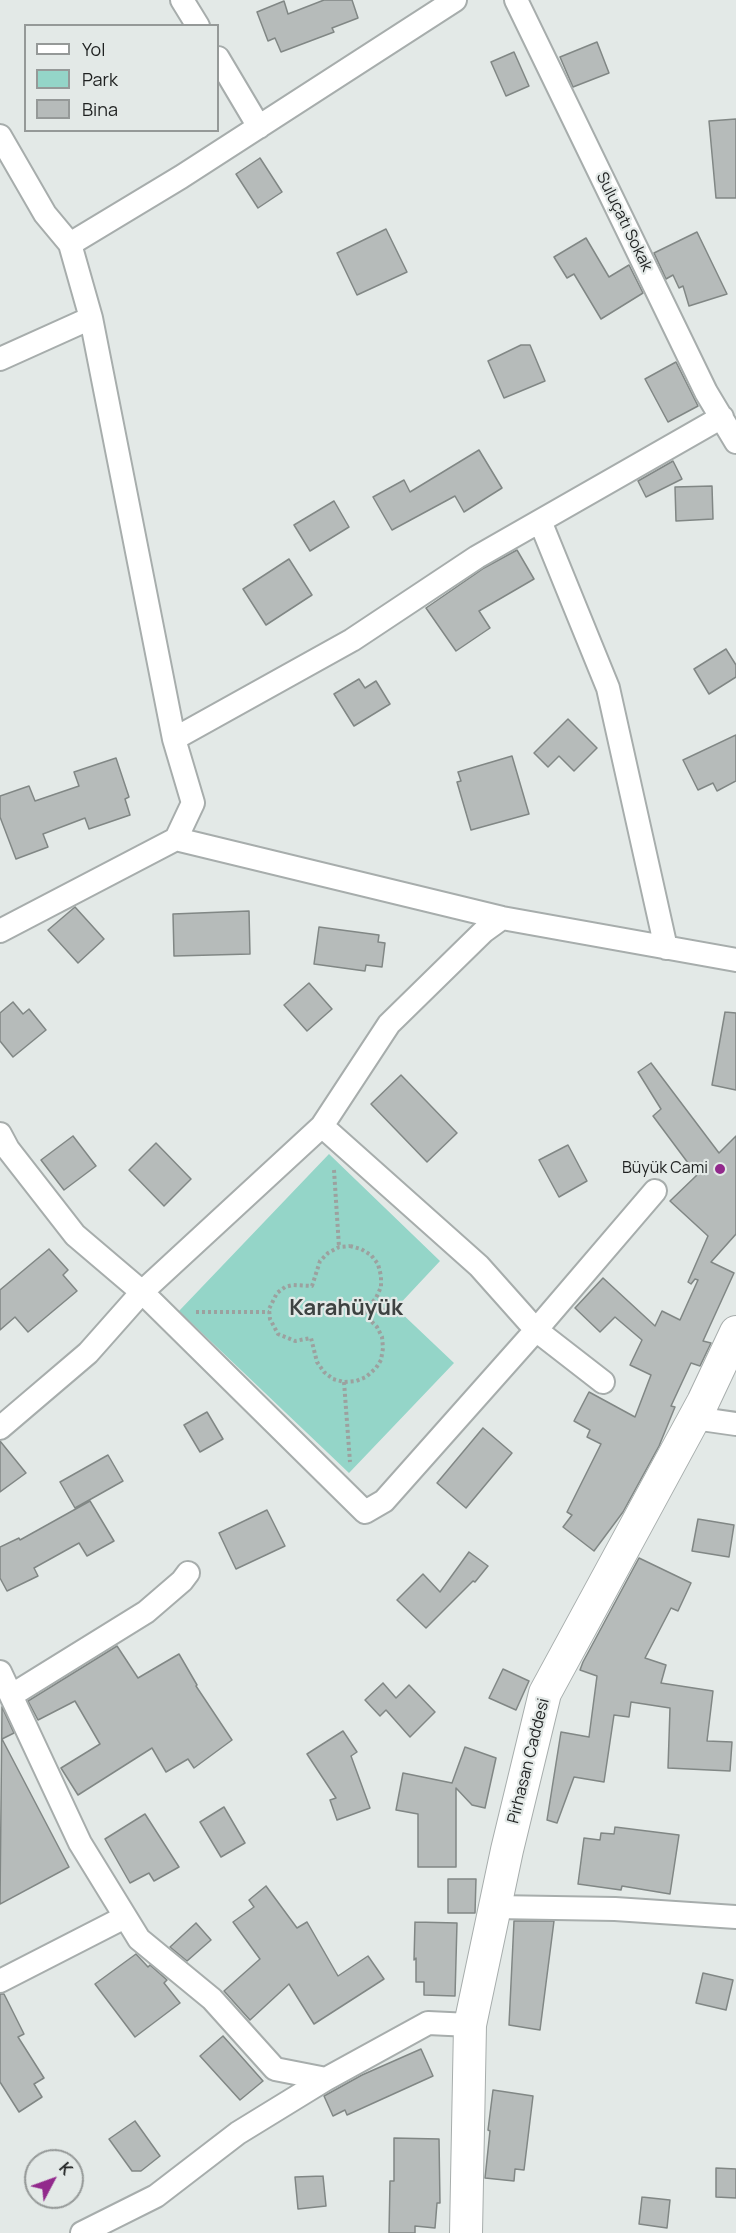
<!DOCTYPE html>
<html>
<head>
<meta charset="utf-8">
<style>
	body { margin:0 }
	#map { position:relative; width:736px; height:2233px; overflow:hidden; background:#e3e9e7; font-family:Manrope,sans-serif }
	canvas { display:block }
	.legend { position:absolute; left:24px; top:24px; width:195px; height:108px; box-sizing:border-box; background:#e3e9e7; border:2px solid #959998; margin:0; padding:8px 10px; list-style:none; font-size:18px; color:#1f2121 }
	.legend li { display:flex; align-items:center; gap:12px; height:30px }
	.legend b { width:30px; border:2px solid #959998 }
	.north { position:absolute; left:24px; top:2149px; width:60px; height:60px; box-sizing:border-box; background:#e3e9e7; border:2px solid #959998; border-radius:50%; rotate:49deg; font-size:16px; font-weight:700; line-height:24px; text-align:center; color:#1f2121 }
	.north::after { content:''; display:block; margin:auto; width:21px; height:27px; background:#92298c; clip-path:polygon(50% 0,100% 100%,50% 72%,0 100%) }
</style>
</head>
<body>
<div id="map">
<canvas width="736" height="2233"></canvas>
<ul class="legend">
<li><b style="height:8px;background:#fff"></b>Yol</li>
<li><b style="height:16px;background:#94d5c8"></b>Park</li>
<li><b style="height:16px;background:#b6bbba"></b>Bina</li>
</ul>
<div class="north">K</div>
</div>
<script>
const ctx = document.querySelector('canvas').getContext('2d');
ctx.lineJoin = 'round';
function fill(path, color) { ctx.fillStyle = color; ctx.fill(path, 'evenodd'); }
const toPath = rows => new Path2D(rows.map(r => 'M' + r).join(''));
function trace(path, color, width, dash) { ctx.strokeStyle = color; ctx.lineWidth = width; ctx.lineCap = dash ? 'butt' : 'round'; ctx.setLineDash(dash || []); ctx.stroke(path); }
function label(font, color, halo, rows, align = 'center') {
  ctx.font = font + ' Manrope,sans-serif'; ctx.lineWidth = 4.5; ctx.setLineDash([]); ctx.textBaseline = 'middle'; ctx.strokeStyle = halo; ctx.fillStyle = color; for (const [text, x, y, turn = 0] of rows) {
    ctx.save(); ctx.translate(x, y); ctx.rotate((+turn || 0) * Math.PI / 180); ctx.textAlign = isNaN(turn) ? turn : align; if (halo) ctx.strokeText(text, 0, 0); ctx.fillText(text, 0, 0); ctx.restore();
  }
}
const green = toPath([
	[329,1154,440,1261,396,1308,454,1363,349,1473,179,1311]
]);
const building = toPath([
	[324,0,352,0,358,18,332,28,334,32,281,52,275,38,268,41,257,12,284,1,288,14,324,0],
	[597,42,609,73,573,87,560,57,597,42],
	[514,52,529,86,506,96,491,62,514,52],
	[736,119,736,198,716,198,709,121,736,119],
	[260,158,282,192,258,208,236,174,260,158],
	[386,229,407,272,357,295,337,253,386,229],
	[697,232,727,294,689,306,683,286,679,288,673,275,666,279,654,253,697,232],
	[586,238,609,277,629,265,643,293,601,319,574,274,567,278,554,257,586,238],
	[521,345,530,345,545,381,504,398,488,361,521,345],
	[676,362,698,406,668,422,645,379,676,362],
	[479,450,502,488,464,512,455,496,392,530,373,497,404,480,410,492,479,450],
	[673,461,682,479,646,497,638,481,673,461],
	[712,486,713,519,676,521,675,487,712,486],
	[334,501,349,527,310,551,294,525,334,501],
	[517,550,534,579,479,611,490,628,456,651,426,608,484,568,517,550],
	[289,559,312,595,266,625,243,589,289,559],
	[726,649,736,665,736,677,709,694,694,669,726,649],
	[359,679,365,688,376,681,390,704,354,726,334,694,359,679],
	[568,719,597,748,574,771,559,756,548,767,534,753,568,719],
	[736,735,736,781,717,791,713,783,698,790,683,760,736,735],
	[512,756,529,814,471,830,457,782,461,781,458,772,512,756],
	[116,758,129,797,125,799,130,815,89,829,85,818,43,834,48,847,16,859,0,817,0,796,29,786,35,801,79,786,74,772,116,758],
	[75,907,104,939,78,963,48,930,75,907],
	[249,911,250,954,174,956,173,914,249,911],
	[319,927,379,935,378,942,385,943,382,967,366,965,365,971,314,964,319,927],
	[309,983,332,1009,307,1031,284,1005,309,983],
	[13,1002,23,1014,29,1009,46,1030,13,1057,0,1041,0,1013,13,1002],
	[725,1012,736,1013,736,1090,712,1085,725,1012],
	[651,1063,719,1153,736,1136,736,1234,711,1262,734,1273,703,1341,711,1343,700,1366,691,1363,671,1406,675,1407,659,1446,623,1512,594,1551,563,1527,572,1515,567,1512,601,1444,587,1437,590,1430,574,1421,589,1392,635,1417,651,1375,630,1365,642,1340,615,1317,600,1332,575,1308,603,1278,655,1326,662,1311,680,1320,698,1280,695,1279,691,1284,688,1282,708,1236,670,1201,697,1175,653,1116,661,1109,638,1072,651,1063],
	[401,1075,457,1133,427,1162,371,1104,401,1075],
	[73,1136,96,1166,64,1190,41,1160,73,1136],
	[156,1143,191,1179,164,1206,129,1170,156,1143],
	[568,1145,587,1181,559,1197,539,1160,568,1145],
	[49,1249,68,1270,63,1275,77,1291,28,1332,15,1317,0,1330,0,1290,49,1249],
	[207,1412,223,1439,200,1452,184,1425,207,1412],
	[483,1428,512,1453,466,1508,437,1483,483,1428],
	[0,1441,26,1473,0,1492,0,1441],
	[108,1455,123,1481,75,1508,60,1482,108,1455],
	[90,1501,114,1541,87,1556,79,1543,34,1568,38,1576,7,1591,0,1578,0,1547,19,1538,20,1540,90,1501],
	[267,1510,285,1546,236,1569,219,1533,267,1510],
	[698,1519,734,1525,729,1557,692,1551,698,1519],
	[469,1552,488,1566,475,1582,473,1581,426,1628,397,1600,423,1574,440,1592,469,1552],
	[639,1558,691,1583,678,1611,671,1608,645,1658,666,1665,661,1683,713,1691,707,1741,732,1742,730,1771,668,1768,670,1708,631,1702,629,1717,614,1715,604,1782,574,1777,557,1823,547,1820,561,1732,589,1737,597,1676,580,1670,583,1662,639,1558],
	[117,1646,138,1678,179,1654,197,1685,196,1686,232,1740,194,1768,188,1759,166,1772,152,1748,78,1795,61,1768,100,1744,75,1701,38,1720,28,1701,117,1646],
	[503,1669,529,1681,516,1710,489,1698,503,1669],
	[383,1683,396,1698,409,1685,435,1712,410,1737,386,1710,380,1716,365,1700,383,1683],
	[2,1707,14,1733,2,1739,69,1867,0,1904,2,1707],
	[343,1731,357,1752,351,1756,370,1808,337,1820,330,1800,336,1798,307,1754,343,1731],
	[465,1747,496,1758,485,1808,472,1805,456,1788,456,1867,418,1867,418,1814,396,1810,403,1773,452,1783,465,1747],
	[224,1807,245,1843,221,1857,200,1822,224,1807],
	[145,1814,179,1867,154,1881,149,1873,130,1883,105,1839,145,1814],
	[615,1827,679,1835,670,1894,622,1886,621,1890,578,1884,584,1838,600,1840,601,1833,614,1834,615,1827],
	[448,1879,476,1879,475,1913,448,1913,448,1879],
	[266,1886,297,1928,307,1922,338,1976,368,1956,384,1979,314,2024,289,1984,250,2020,224,1991,260,1959,233,1922,254,1907,249,1900,266,1886],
	[514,1921,554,1921,540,2030,509,2025,514,1921],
	[415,1922,457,1923,455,1996,424,1995,424,1982,416,1982,416,1958,414,1960,415,1922],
	[196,1923,211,1940,187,1961,170,1947,196,1923],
	[136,1954,148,1967,150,1965,167,1980,164,1983,180,2003,135,2037,95,1984,136,1954],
	[703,1973,733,1980,726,2010,696,2003,703,1973],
	[0,1994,4,1994,24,2034,18,2037,44,2078,34,2084,42,2097,19,2112,0,2082,0,1994],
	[223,2036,263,2081,240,2100,200,2056,223,2036],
	[421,2049,433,2076,347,2115,345,2110,333,2116,324,2096,362,2075,421,2049],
	[493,2090,533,2096,524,2170,515,2169,514,2181,485,2178,490,2131,488,2130,493,2090],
	[135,2121,160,2156,141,2171,132,2171,109,2139,135,2121],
	[394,2138,439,2139,440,2203,437,2203,435,2228,415,2226,415,2233,389,2233,390,2181,394,2181,394,2138],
	[716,2168,736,2169,736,2198,716,2197,716,2168],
	[323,2176,326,2206,298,2209,295,2177,323,2176],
	[642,2197,670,2200,667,2228,639,2224,642,2197]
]);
const path = toPath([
	[334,1170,339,1247],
	[350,1246,361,1249,371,1255,378,1264,381,1276,381,1287,376,1298,363,1313,377,1327,382,1337,383,1348,381,1360,376,1368,366,1377,356,1381,344,1382,333,1379,324,1372,317,1362,311,1338,295,1341,278,1334,270,1319,269,1309,277,1293,285,1287,293,1285,312,1286,320,1261,328,1253,339,1247,350,1246],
	[196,1312,269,1312],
	[364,1312,392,1309],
	[344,1382,350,1462]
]);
const street = toPath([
	[182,0,198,26],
	[516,0,706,392,736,442],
	[218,58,259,127],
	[0,136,45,214,70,244,91,318,174,739,193,803,176,839,0,931],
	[70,244,181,177,455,0],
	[0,359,91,318],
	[540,521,608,688,666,948],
	[174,739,352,640,477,557,722,417],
	[176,839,502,918,736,960],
	[322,1126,479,1266,536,1330,603,1382],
	[0,1134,8,1149,75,1235,142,1292,365,1512,384,1501,536,1330,655,1191],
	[694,1418,736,1424],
	[0,1428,88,1353,142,1292,322,1126,389,1024,484,931,502,918],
	[0,1672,80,1843,139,1939,212,1999,275,2069,326,2079,428,2023,470,2025],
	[12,1695,146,1612,182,1581,188,1573],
	[495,1907,615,1909,736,1917],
	[0,1981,125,1917],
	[82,2233,156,2196,238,2133,326,2079]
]);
const secondary = toPath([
	[466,2233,470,2025,507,1850,545,1693,703,1402,736,1332]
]);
const markers = [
	[720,1169,6,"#92298c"]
];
const streetNames = [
	["Suluçatı Sokak",624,222,64],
	["Pirhasan Caddesi",529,1761,-76]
];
const poiNames = [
	["Büyük Cami",708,1169]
];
const districtNames = [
	["Karahüyük",346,1309]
];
fill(green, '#94d5c8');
fill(building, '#b6bbba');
trace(building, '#818785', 1.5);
trace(street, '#a7adac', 26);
trace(secondary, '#a7adac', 34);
trace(path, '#9ca19f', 4, [3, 3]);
trace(street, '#fff', 22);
trace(secondary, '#fff', 32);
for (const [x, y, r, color] of markers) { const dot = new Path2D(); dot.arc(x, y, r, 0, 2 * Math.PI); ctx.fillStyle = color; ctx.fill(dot); trace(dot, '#e3e9e7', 2); }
label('16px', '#1f2121', '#e3e9e7', streetNames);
label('16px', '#1f2121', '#e3e9e7', poiNames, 'right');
label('bold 22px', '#3d4241', '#e3e9e7', districtNames);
</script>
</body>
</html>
